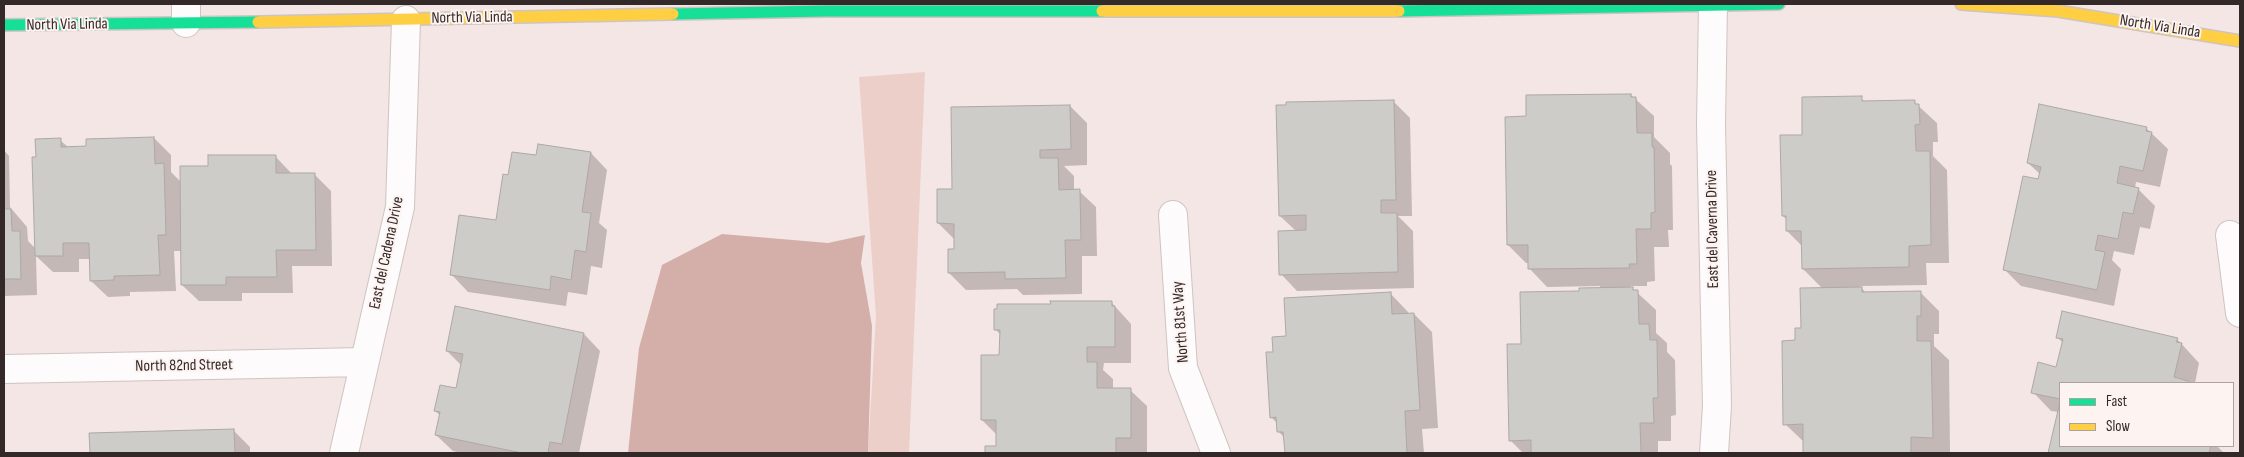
<!DOCTYPE html>
<html>
<head>
<meta charset="utf-8">
<style>
	body { margin:0 }
	#map { position:relative; width:2244px; height:457px; overflow:hidden; background:#f4e6e4; font-family:"Sofia Sans Condensed",sans-serif }
	canvas { display:block }
	.frame { position:absolute; inset:0; border:5px solid #322928; pointer-events:none }
	.legend { position:absolute; left:2059px; top:382px; width:175px; height:65px; box-sizing:border-box; background:#fdf3f1; border:1px solid #aca2a1; margin:0; padding:6px 9px; list-style:none; font-size:15px; color:#322928 }
	.legend li { display:flex; align-items:center; gap:10px; height:25px }
	.legend b { width:25px; border:1px solid #aca2a1 }
</style>
</head>
<body>
<div id="map">
<canvas width="2244" height="457"></canvas>
<div class="frame"></div>
<ul class="legend">
<li><b style="height:6px;background:#16e098"></b>Fast</li>
<li><b style="height:6px;background:#ffcf43"></b>Slow</li>
</ul>
</div>
<script>
const ctx = document.querySelector('canvas').getContext('2d');
ctx.lineJoin = 'round';
function fill(path, color) { ctx.fillStyle = color; ctx.fill(path, 'evenodd'); }
const toPath = rows => new Path2D(rows.map(r => 'M' + r).join(''));
function trace(path, color, width, dash) { ctx.strokeStyle = color; ctx.lineWidth = width; ctx.lineCap = dash ? 'butt' : 'round'; ctx.setLineDash(dash || []); ctx.stroke(path); }
function label(font, color, halo, rows, align = 'center') {
  ctx.font = font + ' "Sofia Sans Condensed",sans-serif'; ctx.lineWidth = 4; ctx.setLineDash([]); ctx.textBaseline = 'middle'; ctx.strokeStyle = halo; ctx.fillStyle = color; for (const [text, x, y, turn = 0] of rows) {
    ctx.save(); ctx.translate(x, y); ctx.rotate((+turn || 0) * Math.PI / 180); ctx.textAlign = isNaN(turn) ? turn : align; if (halo) ctx.strokeText(text, 0, 0); ctx.fillText(text, 0, 0); ctx.restore();
  }
}
const green = toPath([
	[925,72,909,453,868,453,876,316,859,77]
]);
const water = toPath([
	[722,234,828,243,865,235,861,263,872,326,868,453,628,453,639,348,662,265]
]);
const shadow = toPath([
	[1631,95,1654,116,1654,137,1670,153,1670,164,1672,166,1673,230,1668,230,1669,247,1654,247,1655,281,1647,282,1647,286,1630,286,1656,310,1656,333,1667,343,1667,352,1675,360,1676,415,1671,416,1671,441,1658,441,1658,453,1523,453,1510,440,1522,345,1580,292,1600,289,1600,286,1547,287,1529,268,1529,263,1526,263,1508,245,1527,117],
	[1861,98,1866,103,1914,102,1937,123,1938,142,1933,142,1933,156,1947,170,1949,263,1926,263,1927,285,1860,286,1866,293,1920,292,1939,311,1939,334,1934,334,1934,346,1949,360,1950,453,1804,453,1804,442,1785,424,1797,342,1823,289,1803,269,1803,247,1787,231,1787,220,1783,216,1804,136],
	[1393,101,1410,118,1412,216,1398,216,1413,231,1414,288,1297,291,1281,274,1296,231,1280,216],
	[1070,106,1087,123,1087,165,1064,166,1074,176,1074,191,1079,191,1096,207,1097,256,1082,256,1082,294,1023,295,1017,289,966,290,949,273,955,251,955,240,938,223,954,190],
	[2146,128,2168,149,2160,187,2136,182,2135,188,2138,189,2155,206,2150,229,2140,227,2134,255,2114,251,2112,260,2121,269,2114,306,2021,286,2005,270,2039,181,2041,175,2028,163],
	[154,138,171,155,171,172,182,183,209,167,275,156,292,174,314,174,331,191,332,266,292,266,293,293,242,293,242,301,199,301,182,285,182,251,174,251,176,291,130,292,130,296,108,297,91,281,91,259,79,259,79,272,53,272,36,256,37,295,4,296,4,150,9,156,10,207,27,227,28,241,36,249,37,159,60,140,69,148,87,148],
	[591,153,607,170,599,223,607,230,602,268,591,266,587,295,568,292,566,306,468,292,452,275,497,222,509,176,537,157],
	[1390,293,1408,312,1409,315,1414,314,1432,332,1438,428,1422,429,1424,453,1286,453,1285,438,1279,432,1278,424,1271,417,1275,354,1288,338],
	[1111,302,1131,324,1131,363,1104,363,1103,370,1113,379,1113,390,1130,390,1147,406,1147,453,987,453,987,447,997,447,997,435,982,420,1001,356,1001,335,995,329,1052,305],
	[456,308,584,334,600,351,579,453,462,453,453,451,436,435,441,416,435,411,457,390,462,366,447,351],
	[2057,337,2177,339,2199,363,2195,383,2060,383,2060,446,2217,446,2224,453,2049,453,2059,412,2051,411,2033,392,2057,368,2063,343],
	[233,430,250,447,250,453,91,453,91,435]
]);
const building = toPath([
	[1631,94,1631,97,1636,97,1637,133,1652,133,1652,147,1654,147,1655,212,1651,213,1651,229,1636,229,1637,264,1629,264,1630,268,1528,269,1528,245,1507,245,1505,117,1526,116,1526,95,1631,94],
	[1862,96,1862,101,1915,100,1915,104,1919,104,1920,124,1915,125,1916,151,1930,151,1931,245,1909,246,1909,267,1802,269,1801,231,1786,231,1786,216,1782,216,1780,135,1802,135,1802,97,1862,96],
	[1394,100,1396,200,1381,200,1381,213,1397,213,1398,272,1279,275,1278,231,1306,230,1306,215,1279,216,1276,105,1286,105,1286,102,1394,100],
	[2039,104,2147,127,2146,131,2152,132,2143,171,2120,166,2117,183,2139,188,2133,214,2123,212,2118,239,2098,235,2095,250,2105,252,2097,290,2003,270,2023,176,2038,179,2041,167,2027,163,2039,104],
	[1070,105,1071,149,1040,150,1040,158,1058,158,1059,190,1080,189,1081,240,1065,240,1066,278,1005,279,1005,272,948,273,948,249,954,249,954,224,937,223,937,189,952,189,951,107,1070,105],
	[154,137,155,164,164,163,166,235,158,235,160,275,114,276,114,280,90,281,89,243,63,243,63,256,35,256,32,157,36,157,35,139,61,138,61,147,86,146,86,139,154,137],
	[538,144,591,152,582,212,591,213,586,252,575,250,571,280,551,276,550,290,450,275,459,215,496,220,503,174,508,175,512,152,536,155,538,144],
	[208,155,276,155,276,173,315,173,316,250,276,250,277,277,226,277,226,285,181,285,180,166,208,166,208,155],
	[4,209,11,209,12,231,20,231,21,279,4,279,4,209],
	[1633,287,1633,290,1638,290,1639,324,1649,324,1650,340,1657,340,1658,398,1653,398,1654,423,1640,423,1641,453,1531,453,1531,440,1509,441,1507,344,1521,344,1520,292,1579,291,1579,288,1633,287],
	[1862,287,1862,292,1921,291,1921,316,1917,316,1917,341,1931,341,1933,438,1911,437,1911,453,1803,453,1803,424,1783,425,1782,341,1795,340,1795,328,1801,328,1800,288,1862,287],
	[1391,292,1392,314,1414,313,1420,410,1405,411,1407,453,1285,453,1283,432,1277,432,1276,417,1270,418,1266,352,1273,352,1272,337,1286,336,1284,298,1391,292],
	[1050,301,1112,301,1112,306,1115,306,1115,347,1087,347,1087,362,1097,362,1097,388,1131,388,1131,438,1116,438,1116,453,985,453,985,446,996,446,996,420,981,420,981,355,999,355,1000,330,994,330,994,309,997,309,997,304,1051,304,1050,301],
	[455,306,584,333,562,444,550,442,548,453,522,453,435,435,440,412,434,411,440,385,456,388,463,354,446,351,455,306],
	[2062,311,2178,338,2176,342,2182,343,2174,377,2188,381,2188,383,2060,383,2060,399,2031,393,2038,362,2056,367,2063,339,2056,338,2062,311],
	[2060,402,2060,446,2211,446,2209,453,2048,453,2060,402],
	[234,429,235,453,90,453,89,433,234,429]
]);
const street = toPath([
	[1713,5,1711,124,1717,406,1714,453],
	[186,23,186,4],
	[1173,215,1183,368,1216,453],
	[2230,235,2240,313],
	[4,369,364,362],
	[344,453,400,207,406,20]
]);
const fast = toPath([
	[1399,11,1779,4],
	[673,14,825,11,1102,11],
	[4,25,258,22]
]);
const slow = toPath([
	[1961,4,2058,11,2240,41],
	[1102,11,1399,11],
	[258,22,673,14]
]);
const streetNames = [
	["North Via Linda",472,18,-1],
	["North Via Linda",67,25,-1],
	["North Via Linda",2160,27,9],
	["East del Caverna Drive",1713,229,-91],
	["East del Cadena Drive",387,253,-78],
	["North 81st Way",1181,322,-94],
	["North 82nd Street",184,366,-1]
];
fill(green, '#edcfca');
fill(water, '#d4aea9');
fill(shadow, '#0003');
fill(building, '#ceccc8');
trace(building, '#aba8a6', 1);
trace(street, '#cec4c2', 30);
trace(fast, '#cec4c2', 14);
trace(slow, '#cec4c2', 14);
trace(street, '#fdfbfb', 28);
trace(fast, '#16e098', 11);
trace(slow, '#ffcf43', 11);
label('16px', '#322928', '#fdf3f1', streetNames);
</script>
</body>
</html>
